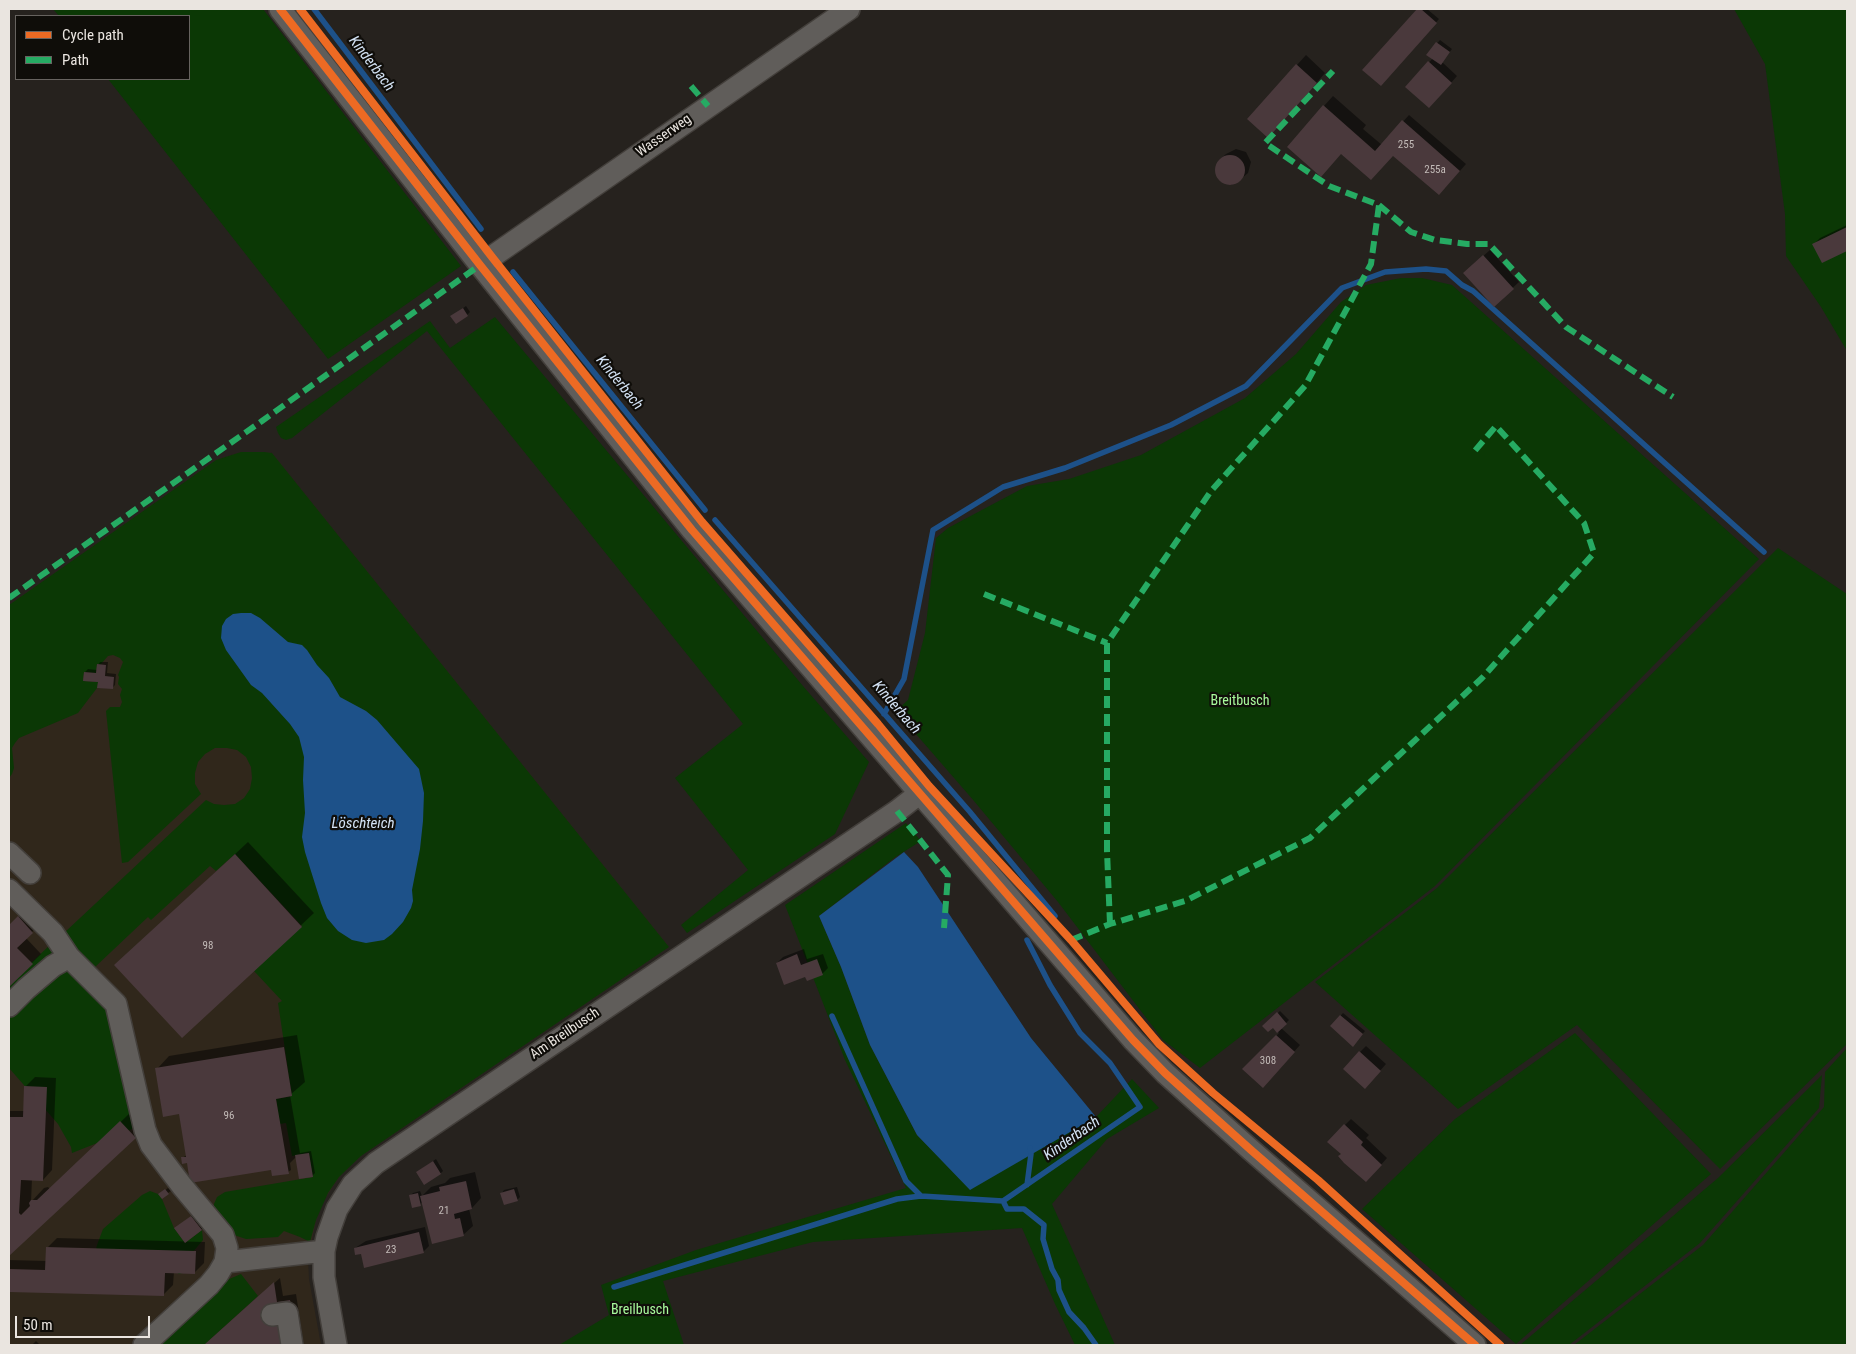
<!DOCTYPE html>
<html>
<head>
<meta charset="utf-8">
<style>
	body { margin:0 }
	#map { position:relative; width:1856px; height:1354px; overflow:hidden; background:#26221e; font-family:"Roboto Condensed",sans-serif }
	canvas { display:block }
	.frame { position:absolute; inset:0; border:10px solid #eae5e0; pointer-events:none }
	.legend { position:absolute; left:15px; top:15px; width:175px; height:65px; box-sizing:border-box; background:#0f0d09; border:1px solid #67635f; margin:0; padding:6px 9px; list-style:none; font-size:15px; color:#eae5e0 }
	.legend li { display:flex; align-items:center; gap:10px; height:25px }
	.legend b { width:25px; border:1px solid #67635f }
	.scale { position:absolute; left:15px; top:1316px; width:135px; height:22px; box-sizing:border-box; border:2px solid #eae5e0; border-top:0; padding-left:6px; font-size:15px; line-height:18px; white-space:nowrap; color:#eae5e0; -webkit-text-stroke:4px #0f0d09; paint-order:stroke }
</style>
</head>
<body>
<div id="map">
<canvas width="1856" height="1354"></canvas>
<div class="frame"></div>
<ul class="legend">
<li><b style="height:6px;background:#ed6a23"></b>Cycle path</li>
<li><b style="height:6px;background:#26ab63"></b>Path</li>
</ul>
<div class="scale">50 m</div>
</div>
<script>
const ctx = document.querySelector('canvas').getContext('2d');
ctx.lineJoin = 'round';
function fill(path, color) { ctx.fillStyle = color; ctx.fill(path, 'evenodd'); }
const toPath = rows => new Path2D(rows.map(r => 'M' + r).join(''));
function trace(path, color, width, dash) { ctx.strokeStyle = color; ctx.lineWidth = width; ctx.lineCap = dash ? 'butt' : 'round'; ctx.setLineDash(dash || []); ctx.stroke(path); }
function label(font, color, halo, rows, align = 'center') {
  ctx.font = font + ' "Roboto Condensed",sans-serif'; ctx.lineWidth = 4.5; ctx.setLineDash([]); ctx.textBaseline = 'middle'; ctx.strokeStyle = halo; ctx.fillStyle = color; for (const [text, x, y, turn = 0] of rows) {
    ctx.save(); ctx.translate(x, y); ctx.rotate((+turn || 0) * Math.PI / 180); ctx.textAlign = isNaN(turn) ? turn : align; if (halo) ctx.strokeText(text, 0, 0); ctx.fillText(text, 0, 0); ctx.restore();
  }
}
const built = toPath([
	[241,452,264,452,272,453,669,947,361,1156,339,1177,323,1202,316,1220,308,1259,309,1279,321,1345,9,1345,9,605,216,460]
]);
const green = toPath([
	[53,9,263,9,461,266,328,359,108,79,189,79,189,16,59,16],
	[1734,9,1847,9,1847,351,1821,307,1786,256,1785,214,1765,64],
	[1401,278,1422,278,1452,285,1759,559,1435,886,1200,1068,1163,1040,1058,902,974,801,896,711,908,700,925,633,936,538,948,528,1027,486,1069,479,1141,455,1245,398,1296,354,1341,302,1366,285],
	[495,317,803,686,869,762,835,834,687,933,681,925,748,870,675,778,743,724,427,331,292,438,286,440,281,438,278,433,276,427,430,321,450,348],
	[241,452,264,452,272,453,669,947,361,1156,339,1177,328,1193,316,1220,310,1242,300,1237,284,1231,278,1237,246,1239,231,1234,214,1216,214,1204,217,1197,225,1192,313,1177,309,1153,292,1156,286,1123,280,1124,276,1099,292,1096,278,1003,282,1001,254,971,302,926,235,854,216,871,210,866,151,920,148,917,94,968,74,950,64,933,206,800,214,804,224,805,235,804,244,798,250,789,252,778,251,767,246,757,237,750,227,748,215,748,205,754,198,762,195,773,195,784,201,794,128,862,122,863,106,711,110,707,120,707,122,702,120,695,122,689,118,684,119,677,118,675,123,662,120,658,113,655,108,656,101,664,97,664,96,673,84,672,83,681,98,682,97,688,78,713,19,738,15,743,12,748,14,768,12,774,9,778,9,605,216,460],
	[1778,548,1847,594,1847,1044,1720,1169,1577,1025,1458,1109,1315,982,1437,888],
	[906,823,921,841,894,858,819,916,841,967,870,1045,917,1135,970,1189,1096,1117,1132,1079,1159,1108,1107,1139,1052,1204,1115,1345,1075,1345,1055,1304,1022,1228,813,1242,663,1281,684,1345,559,1345,609,1315,601,1285,696,1250,906,1188,845,1060,785,905],
	[51,944,54,952,54,955,9,996,9,984],
	[63,970,71,970,108,1009,140,1126,72,1153,71,1147,58,1124,9,1068,9,1015],
	[1575,1033,1711,1174,1516,1344,1362,1209,1455,1119],
	[1847,1048,1847,1345,1574,1345,1703,1245,1824,1107,1825,1072],
	[1822,1075,1819,1108,1700,1243,1569,1345,1520,1345,1718,1178],
	[150,1191,158,1194,162,1199,174,1228,185,1243,202,1230,203,1240,192,1253,189,1271,179,1274,166,1263,93,1262,97,1245,103,1229,142,1195],
	[241,1274,258,1296,204,1345,152,1345,227,1280]
]);
const water = toPath([
	[241,613,251,613,260,618,288,642,302,645,307,650,317,665,329,678,340,697,366,711,377,720,419,769,424,793,423,821,420,849,412,890,413,901,411,908,403,922,392,934,384,940,366,943,352,940,338,931,327,918,321,903,305,852,302,837,305,813,303,780,304,757,299,737,290,724,262,693,251,685,226,650,221,638,222,626,226,619,233,614],
	[904,852,918,867,1031,1038,1096,1117,970,1190,917,1135,870,1045,841,967,819,916]
]);
const shadow = toPath([
	[1419,9,1427,9,1439,19,1381,84,1364,70],
	[1440,40,1452,49,1442,62,1457,76,1435,101,1407,87,1433,58,1428,54],
	[1306,55,1325,73,1278,127,1297,65],
	[1333,96,1366,125,1363,129,1382,145,1409,115,1466,164,1445,188,1393,154,1377,173,1324,106],
	[1236,149,1246,152,1251,162,1248,173,1241,179,1231,185,1221,181,1216,171,1219,160,1226,154],
	[1847,225,1847,250,1823,262,1814,244,1820,238],
	[1490,250,1519,282,1494,305,1471,267],
	[466,306,470,312,467,315,455,314],
	[100,662,108,662,107,673,116,674,115,685,112,688,99,681,85,680,85,672,88,669,97,670,98,665],
	[248,842,314,913,182,1037,129,953],
	[28,908,42,922,26,938,41,954,9,985,9,926],
	[804,949,807,959,823,954,828,968,822,974,806,975,777,963,783,957],
	[1280,1011,1289,1020,1281,1028,1300,1045,1269,1080,1244,1069,1279,1033,1273,1026,1264,1026],
	[1343,1013,1365,1031,1353,1045,1331,1026],
	[297,1035,305,1082,290,1095,300,1153,311,1151,315,1173,312,1176,297,1156,290,1163,291,1170,288,1172,272,1168,188,1162,182,1158,187,1155,180,1113,157,1069,169,1056],
	[1366,1046,1386,1064,1371,1081,1360,1052],
	[35,1077,56,1078,52,1170,43,1180,32,1179,31,1202,44,1188,48,1187,50,1189,130,1113,145,1128,9,1255,9,1111,24,1111,25,1087],
	[1351,1119,1369,1135,1366,1138,1387,1158,1372,1175,1345,1125],
	[436,1159,443,1171,441,1173,417,1172],
	[475,1172,481,1198,472,1208,469,1209,473,1226,463,1235,423,1202,420,1204,410,1196,413,1193,420,1191,422,1196,431,1187,445,1183,450,1178],
	[517,1187,520,1197,517,1200,502,1193,504,1190],
	[168,1188,171,1191,168,1193,163,1192],
	[198,1211,207,1223,201,1230,176,1228],
	[425,1227,429,1246,423,1252,362,1252,355,1248,366,1241],
	[57,1238,205,1242,204,1263,195,1272,174,1272,173,1285,164,1294,9,1291,9,1260,47,1261,47,1248],
	[280,1278,283,1296,296,1294,304,1345,206,1345],
	[36,1341,40,1345,32,1345]
]);
const stream = toPath([
	[314,9,481,229],
	[513,272,705,510],
	[715,520,970,812,1055,916],
	[884,714,904,679,933,530,1003,487,1065,468,1171,425,1246,386,1342,288,1385,272,1426,269,1446,271,1462,285,1473,291,1764,552],
	[1027,940,1050,985,1080,1033,1110,1063,1140,1107,1003,1201,1007,1209,1024,1209,1044,1225,1043,1239,1052,1269,1058,1280,1059,1290,1069,1312,1084,1328,1096,1345],
	[832,1016,906,1181,921,1196],
	[1027,1185,1031,1154,1030,1148],
	[614,1287,897,1199,921,1196,1003,1201]
]);
const building = toPath([
	[1417,9,1421,9,1437,23,1381,86,1362,70],
	[1436,42,1450,52,1441,65,1426,55],
	[1428,61,1452,83,1429,108,1405,87],
	[1296,64,1317,83,1268,138,1247,119],
	[1323,105,1375,151,1402,120,1460,171,1439,195,1393,156,1371,180,1341,154,1321,177,1287,147],
	'1215 170a15 15 0 1 1 30 0a15 15 0 1 1-30 0Z',
	[1847,227,1847,251,1822,263,1812,244],
	[1483,255,1514,289,1494,307,1463,273],
	[463,308,468,316,456,324,450,316],
	[97,664,106,665,105,676,114,677,113,689,97,688,98,682,83,681,84,672,96,673],
	[235,854,302,927,182,1038,114,965],
	[18,916,33,933,17,948,33,964,9,987,9,925],
	[797,954,801,965,817,959,823,975,807,981,805,977,784,985,776,963],
	[1277,1012,1287,1024,1277,1033,1273,1028,1268,1032,1262,1026],
	[1340,1015,1363,1034,1353,1047,1330,1026],
	[1276,1035,1295,1052,1263,1088,1242,1069],
	[284,1047,292,1096,276,1099,289,1174,272,1176,271,1170,190,1183,187,1163,182,1164,181,1157,186,1157,179,1114,163,1117,155,1068],
	[1359,1051,1381,1071,1365,1089,1343,1069],
	[24,1086,47,1087,43,1181,21,1180,19,1213,21,1215,30,1206,29,1203,31,1200,37,1200,120,1121,136,1138,9,1256,9,1117,23,1117],
	[1344,1124,1363,1142,1361,1145,1382,1165,1366,1182,1344,1163,1338,1156,1341,1154,1327,1142],
	[309,1153,313,1177,299,1179,295,1155],
	[433,1161,441,1174,424,1185,416,1172],
	[466,1181,472,1209,454,1214,455,1219,460,1218,464,1236,432,1244,420,1196,440,1191,439,1187],
	[165,1189,169,1194,162,1199,158,1194],
	[514,1189,518,1201,504,1205,500,1193],
	[418,1193,421,1206,412,1208,409,1195],
	[191,1216,202,1230,185,1243,174,1228],
	[419,1232,424,1253,364,1268,361,1254,355,1255,354,1248],
	[46,1247,196,1251,195,1274,165,1273,164,1296,9,1292,9,1269,45,1270],
	[274,1282,277,1302,290,1300,297,1345,204,1345]
]);
const minor = toPath([
	[280,9,480,265,692,530,1133,1040,1165,1073,1251,1150,1475,1345],
	[480,265,849,9],
	[9,853,30,873],
	[9,890,53,933,69,957],
	[9,1006,26,989,53,966,69,957,116,1004,145,1130,151,1145,182,1186,223,1235,227,1248,225,1262,218,1274,209,1285,144,1345],
	[225,1262,324,1251],
	[272,1315,287,1313,292,1345],
	[336,1345,324,1277,324,1251,327,1237,337,1209,353,1184,376,1163,897,811,920,793]
]);
const quiet = toPath([
	[691,86,708,106],
	[1379,205,1411,232,1435,240,1467,244,1489,244,1566,327,1673,397],
	[984,594,1107,643],
	[9,598,262,421,480,265],
	[897,811,948,875,944,928],
	[1110,924,1107,851,1107,643,1211,491,1305,386,1371,264,1379,205,1329,186,1265,143,1333,71],
	[1071,940,1110,924,1185,901,1310,838,1482,678,1594,553,1584,523,1496,426,1473,453]
]);
const cycleway = toPath([
	[280,9,480,265,692,530,1133,1040,1165,1073,1251,1150,1475,1345],
	[300,9,492,257,702,522,878,724,929,786,1071,940,1159,1044,1213,1093,1318,1180,1500,1345]
]);
const numberNames = [
	["255",1406,145],
	["255a",1435,170],
	["98",208,946],
	["308",1268,1061],
	["96",229,1116],
	["21",444,1211],
	["23",391,1250]
];
const streetNames = [
	["Wasserweg",664,136,-35],
	["Am Breilbusch",565,1034,-34]
];
const parkNames = [
	["Breitbusch",1240,701],
	["Breilbusch",640,1310]
];
const waterNames = [
	["Kinderbach",371,64,53],
	["Kinderbach",619,383,51],
	["Kinderbach",896,708,49],
	["Löschteich",363,824],
	["Kinderbach",1072,1139,-35]
];
fill(built, '#30271b');
fill(green, '#0b3805');
fill(water, '#1d5189');
fill(shadow, '#0007');
trace(stream, '#1d5189', 5.5);
fill(building, '#4a393c');
trace(minor, '#433f3b', 24);
trace(minor, '#605d5a', 21);
trace(quiet, '#26ab63', 6, [12, 6]);
trace(cycleway, '#ed6a23', 8);
label('11px', '#c2bab7', null, numberNames);
label('14px', '#eae5e0', '#0f0d09', streetNames);
label('14px', '#a8fa9c', '#0f0d09', parkNames);
label('italic 15px', '#d4e3f5', '#0f0d09', waterNames);
</script>
</body>
</html>
